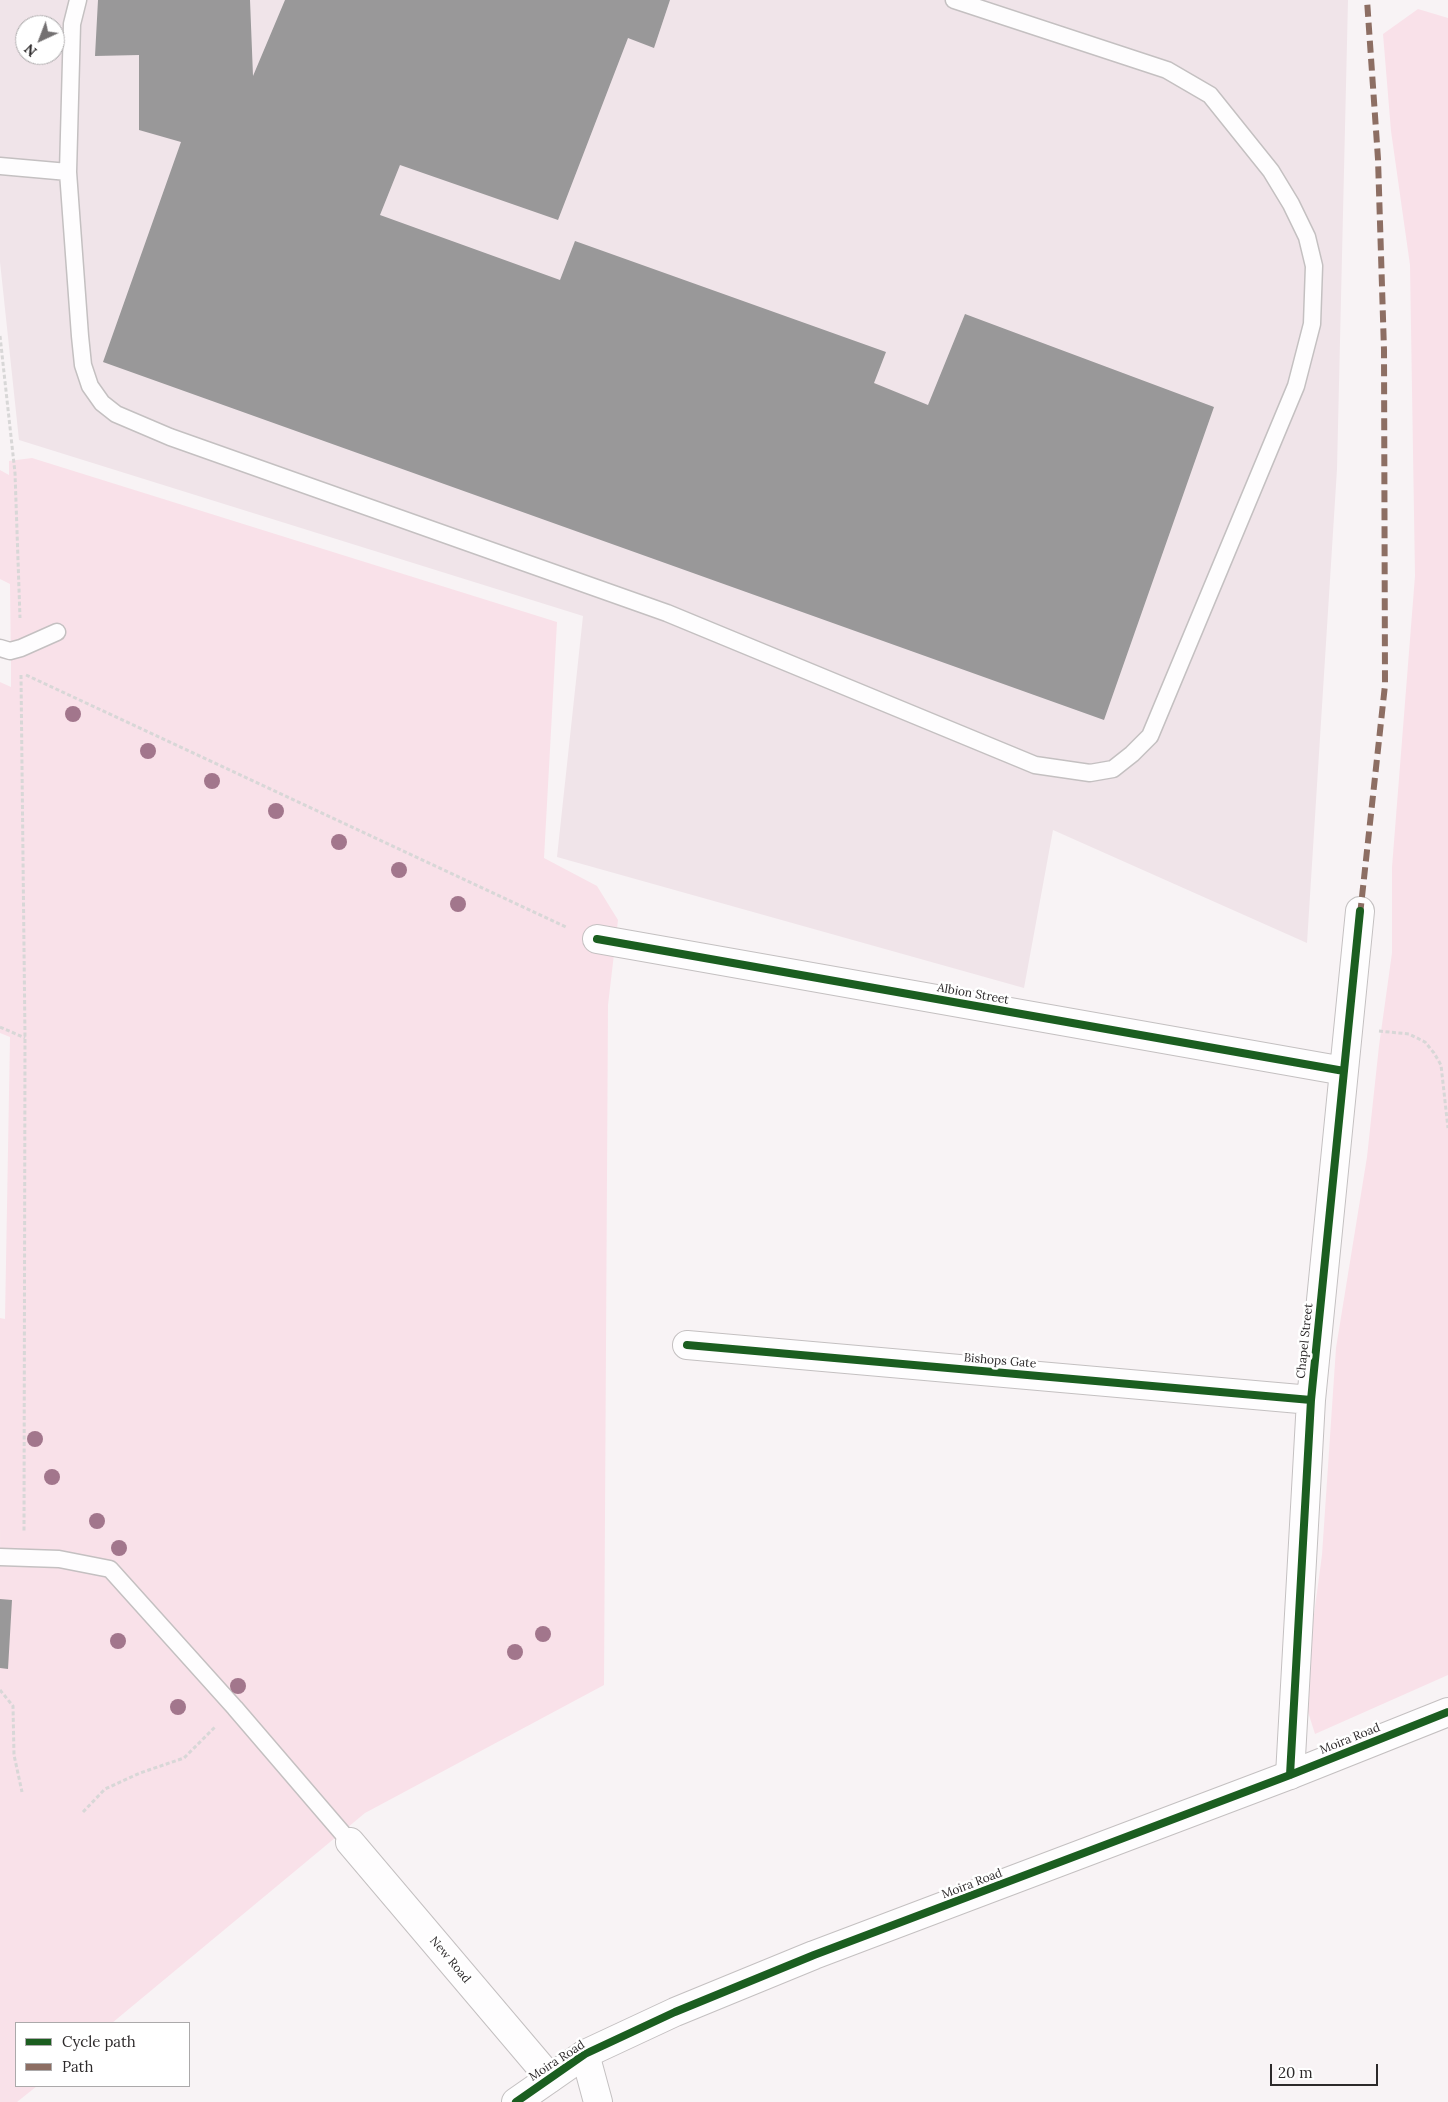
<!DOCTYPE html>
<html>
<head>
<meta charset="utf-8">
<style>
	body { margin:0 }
	#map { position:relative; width:1448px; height:2102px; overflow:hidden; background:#f8f3f5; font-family:Lora,serif }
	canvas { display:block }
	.legend { position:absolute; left:15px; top:2022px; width:175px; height:65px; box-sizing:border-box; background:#fff; border:1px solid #aba9aa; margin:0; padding:6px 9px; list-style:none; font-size:15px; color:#2c292a }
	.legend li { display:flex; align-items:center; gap:10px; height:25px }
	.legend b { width:25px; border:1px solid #aba9aa }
	.north { position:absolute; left:15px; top:15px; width:50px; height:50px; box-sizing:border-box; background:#fff; border:1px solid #aba9aa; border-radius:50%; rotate:223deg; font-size:14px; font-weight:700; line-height:20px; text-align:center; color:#2c292a }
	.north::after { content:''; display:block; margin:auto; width:18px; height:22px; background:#737071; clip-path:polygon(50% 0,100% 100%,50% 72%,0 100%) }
	.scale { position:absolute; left:1270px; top:2064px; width:108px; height:22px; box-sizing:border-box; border:2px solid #2c292a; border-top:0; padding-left:6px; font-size:15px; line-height:18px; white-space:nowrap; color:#2c292a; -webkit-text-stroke:4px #fff; paint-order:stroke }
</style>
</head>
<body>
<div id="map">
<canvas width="1448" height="2102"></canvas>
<ul class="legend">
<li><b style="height:6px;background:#1b5e20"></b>Cycle path</li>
<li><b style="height:6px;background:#8d6e63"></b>Path</li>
</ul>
<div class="north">N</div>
<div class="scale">20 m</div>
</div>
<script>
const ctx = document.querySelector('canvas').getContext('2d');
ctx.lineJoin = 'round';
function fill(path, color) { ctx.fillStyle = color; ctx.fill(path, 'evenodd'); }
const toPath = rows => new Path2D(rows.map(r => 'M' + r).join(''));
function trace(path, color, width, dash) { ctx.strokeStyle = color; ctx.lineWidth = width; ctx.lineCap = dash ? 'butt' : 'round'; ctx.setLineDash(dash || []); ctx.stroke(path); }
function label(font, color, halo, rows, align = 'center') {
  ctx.font = font + ' Lora,serif'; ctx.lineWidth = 5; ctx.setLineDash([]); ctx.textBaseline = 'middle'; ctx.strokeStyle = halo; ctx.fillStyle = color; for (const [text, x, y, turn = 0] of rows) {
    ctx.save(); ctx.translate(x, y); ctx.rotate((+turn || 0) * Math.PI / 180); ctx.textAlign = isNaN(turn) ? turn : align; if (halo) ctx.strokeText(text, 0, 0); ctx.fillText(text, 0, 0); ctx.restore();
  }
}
const built = toPath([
	[0,0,1348,0,1337,469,1307,943,1053,830,1024,988,557,857,583,616,19,440,0,262],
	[25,25,55,25,55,55,25,55]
]);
const green = toPath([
	[1418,9,1448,18,1448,1675,1315,1734,1303,1696,1322,1555,1336,1348,1367,1157,1379,1046,1392,953,1392,867,1415,576,1410,265,1391,131,1383,34],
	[32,458,557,622,544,858,597,886,618,920,608,1005,604,1685,365,1813,112,2023,16,2023,16,2086,37,2086,17,2102,0,2102,0,1551,2,1508,0,1550,0,1318,5,1319,10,1037,0,1033,0,682,11,687,11,667,10,584,0,579,0,470,9,475,9,461]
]);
const building = toPath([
	[98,0,250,0,253,76,285,0,670,0,654,48,628,38,558,220,400,165,380,215,560,280,575,241,886,352,874,383,928,405,965,314,1214,407,1104,720,103,362,181,142,139,130,139,55,95,56],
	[0,1599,12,1600,8,1669,0,1668]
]);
const path = toPath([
	[0,336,15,473,20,618],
	[21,675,25,1038,24,1531],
	[26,675,566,927],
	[0,1027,25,1038],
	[1379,1031,1409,1034,1425,1042,1434,1053,1441,1065,1448,1128],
	[0,1690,13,1706,14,1755,22,1792],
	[83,1812,105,1789,140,1773,184,1758,216,1726]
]);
const lane = toPath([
	[78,0,72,24,68,172,80,336,83,365,90,386,102,403,116,414,170,437,667,613,1035,765,1090,773,1113,769,1132,754,1150,736,1296,386,1312,324,1314,266,1307,237,1291,204,1271,171,1210,95,1167,70,954,0],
	[0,166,68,172],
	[0,648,10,651,21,648,57,632],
	[0,1557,59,1559,110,1569,235,1708,350,1842]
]);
const street = toPath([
	[597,939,1344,1071],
	[687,1345,1311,1400],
	[1290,1775,1311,1400,1360,911],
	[350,1842,550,2078],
	[585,2054,598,2102]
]);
const secondary = toPath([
	[516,2102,585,2054,675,2012,814,1955,1290,1775,1448,1712]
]);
const quiet = toPath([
	[1360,915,1385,685,1384,350,1378,159,1367,0]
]);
const cycleway = toPath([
	[597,939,1344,1071],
	[687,1345,1311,1400],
	[1290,1775,1311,1400,1360,911],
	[516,2102,585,2054,675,2012,814,1955,1290,1775,1448,1712]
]);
const trees = [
	[73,714],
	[148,751],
	[212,781],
	[276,811],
	[339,842],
	[399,870],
	[458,904],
	[35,1439],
	[52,1477],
	[97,1521],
	[119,1548],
	[543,1634],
	[118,1641],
	[515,1652],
	[238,1686],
	[178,1707]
];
const streetNames = [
	["Albion Street",973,994,10],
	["Chapel Street",1305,1341,-84],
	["Bishops Gate",1000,1361,5],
	["Moira Road",1350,1739,-22],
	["Moira Road",972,1884,-21],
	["New Road",450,1960,50],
	["Moira Road",557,2061,-33]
];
fill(built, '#f0e4e9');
fill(green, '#f9e1e9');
fill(building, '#999899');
trace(lane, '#c4c0c1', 19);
trace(street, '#c4c0c1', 30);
trace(secondary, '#c4c0c1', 30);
trace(path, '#d8d7d7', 3, [4, 2.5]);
trace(lane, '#fefdfe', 16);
trace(street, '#fefdfe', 28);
trace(secondary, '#fefdfe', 28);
trace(quiet, '#8d6e63', 6, [12, 6]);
trace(cycleway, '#1b5e20', 8);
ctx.fillStyle = '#a2768c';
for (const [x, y] of trees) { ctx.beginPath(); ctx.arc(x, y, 8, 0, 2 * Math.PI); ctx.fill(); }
label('12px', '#2c292a', '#fff', streetNames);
</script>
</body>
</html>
